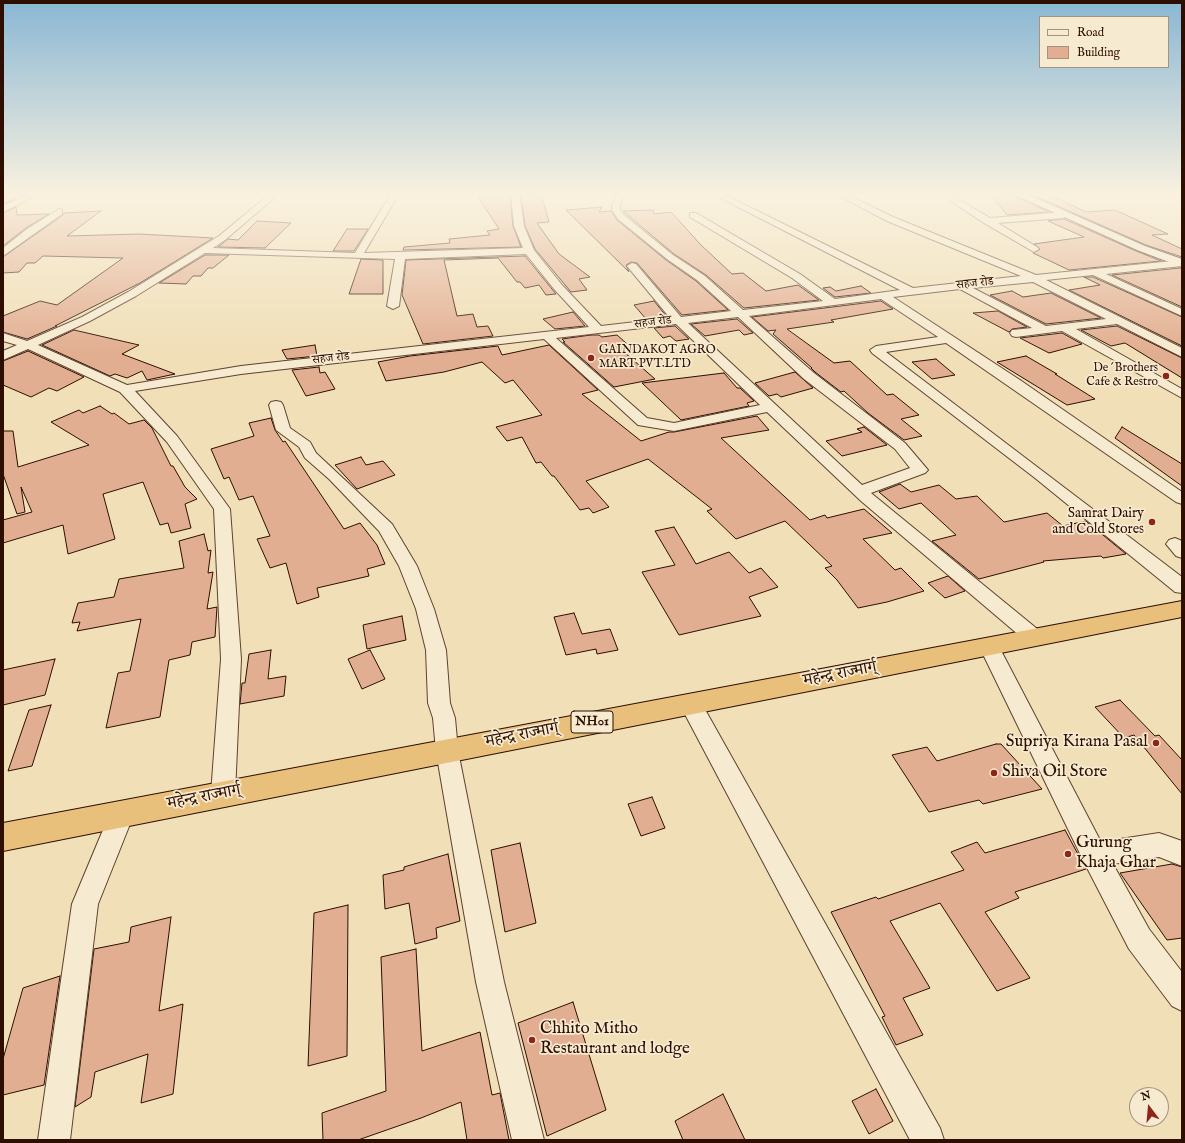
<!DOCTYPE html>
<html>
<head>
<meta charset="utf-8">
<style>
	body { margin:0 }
	#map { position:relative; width:1185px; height:1143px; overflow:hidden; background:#f1dfb7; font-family:"IM FELL English",serif }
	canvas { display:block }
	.frame { position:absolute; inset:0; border:4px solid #2d0e01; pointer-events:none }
	.legend { position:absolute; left:1039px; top:16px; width:130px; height:52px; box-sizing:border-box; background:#f6ead0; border:1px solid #a6927d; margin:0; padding:5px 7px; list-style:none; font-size:12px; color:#2d0e01 }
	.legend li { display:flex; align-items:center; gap:8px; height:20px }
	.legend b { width:20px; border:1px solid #a6927d }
	.north { position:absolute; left:1129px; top:1087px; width:40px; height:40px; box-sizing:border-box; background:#f6ead0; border:1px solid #a6927d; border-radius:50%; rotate:344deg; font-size:11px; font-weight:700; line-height:16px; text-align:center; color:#2d0e01 }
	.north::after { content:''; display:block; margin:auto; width:14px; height:18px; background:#8f2418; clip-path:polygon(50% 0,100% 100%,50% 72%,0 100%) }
</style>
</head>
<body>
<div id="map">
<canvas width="1185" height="1143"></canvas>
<div class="frame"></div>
<ul class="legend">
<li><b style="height:5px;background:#f6ead0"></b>Road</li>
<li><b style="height:11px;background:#e2ae91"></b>Building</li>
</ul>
<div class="north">N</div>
</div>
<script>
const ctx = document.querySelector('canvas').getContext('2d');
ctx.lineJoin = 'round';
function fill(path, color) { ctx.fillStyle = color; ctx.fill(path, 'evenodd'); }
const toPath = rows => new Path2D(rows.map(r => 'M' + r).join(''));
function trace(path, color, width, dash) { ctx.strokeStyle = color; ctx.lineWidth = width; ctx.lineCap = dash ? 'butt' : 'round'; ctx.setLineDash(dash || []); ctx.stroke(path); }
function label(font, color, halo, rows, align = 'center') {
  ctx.font = font + ' "IM FELL English","Noto Serif Devanagari",serif'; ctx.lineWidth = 3.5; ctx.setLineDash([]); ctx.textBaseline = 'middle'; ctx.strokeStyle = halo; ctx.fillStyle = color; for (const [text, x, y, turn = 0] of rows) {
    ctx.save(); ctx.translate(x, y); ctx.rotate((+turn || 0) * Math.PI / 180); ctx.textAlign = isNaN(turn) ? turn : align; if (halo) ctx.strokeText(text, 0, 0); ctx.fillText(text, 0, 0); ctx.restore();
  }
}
const building = toPath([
	[3,192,12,192,14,199,3,204,3,192],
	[1026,192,1037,192,1044,195,1050,195,1086,212,1115,210,1168,234,1152,235,1182,249,1182,257,1146,245,1026,192],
	[989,193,1009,194,1049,212,1007,215,989,193],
	[541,194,549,222,537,223,559,254,590,277,579,279,587,290,571,292,535,249,525,226,521,195,541,194],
	[510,196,513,226,521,247,403,250,404,247,450,243,449,239,490,235,487,231,499,229,478,197,510,196],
	[16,207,17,215,49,214,26,228,3,246,3,213,16,207],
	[602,207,599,212,611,211,617,220,666,260,696,281,728,310,682,315,637,263,631,262,626,265,629,272,566,210,602,207],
	[653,210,654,214,671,212,701,245,732,274,743,273,766,291,798,285,819,300,744,308,706,275,674,254,623,211,653,210],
	[101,211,67,236,139,234,213,238,140,283,55,326,57,326,27,339,3,332,3,316,40,301,57,305,123,258,43,256,35,263,27,263,19,272,3,273,3,257,63,215,64,213,101,211],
	[1064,219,1136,251,1161,261,1069,270,1033,253,1040,249,1034,244,1084,237,1048,221,1064,219],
	[257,221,291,223,265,248,218,247,228,239,238,240,257,221],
	[347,229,368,229,354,251,333,251,347,229],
	[205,255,229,255,213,268,208,268,201,276,193,276,186,284,159,283,205,255],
	[525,256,556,294,546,295,539,285,525,288,520,282,517,282,498,258,444,260,457,316,473,314,477,327,488,326,493,336,423,344,402,295,406,260,525,256],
	[361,259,383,260,383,294,349,294,361,259],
	[1180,268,1182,268,1182,307,1112,275,1180,268],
	[1084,277,1093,277,1182,317,1182,346,1069,290,1100,285,1084,277],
	[861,286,871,293,835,297,823,288,830,287,836,291,861,286],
	[1012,291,1023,297,1051,293,1101,318,1046,324,990,295,1012,291],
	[654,301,667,317,646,319,634,305,654,301],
	[881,301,893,309,831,320,834,322,787,329,834,363,850,361,887,395,893,394,919,415,901,419,922,436,904,440,868,413,844,391,841,392,815,372,811,368,812,368,773,334,776,330,768,331,752,317,881,301],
	[998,311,1027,327,1012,329,1009,332,973,313,998,311],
	[573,312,585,326,555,329,543,319,573,312],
	[737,319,753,333,744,335,739,330,705,336,691,324,737,319],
	[675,326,689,339,676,341,670,336,663,338,654,328,675,326],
	[1117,326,1182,358,1182,378,1125,343,1111,346,1081,330,1117,326],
	[74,330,139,345,122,354,175,374,147,380,142,371,127,378,115,374,110,376,42,345,74,330],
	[1062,333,1082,344,1049,353,1020,338,1062,333],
	[591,335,599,335,602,337,617,335,634,350,624,352,655,379,614,387,563,342,565,342,562,339,591,335],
	[315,345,317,356,287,359,282,350,315,345],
	[549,345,598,390,582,394,641,441,669,432,674,432,757,416,769,430,721,438,810,520,825,515,827,518,864,509,892,533,863,539,895,570,901,568,924,591,887,602,858,608,837,580,825,568,832,566,785,521,736,539,707,511,712,509,648,459,586,481,609,507,593,513,589,508,580,510,554,476,552,476,541,462,536,463,522,437,507,441,496,427,542,415,513,380,505,383,482,362,444,372,386,381,378,362,410,356,498,346,502,355,549,345],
	[28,351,84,377,57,391,49,388,31,397,3,385,3,361,28,351],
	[1026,356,1057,374,1055,374,1095,399,1067,405,997,362,1026,356],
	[936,359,955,375,932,379,912,362,936,359],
	[319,367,320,373,325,372,335,389,306,396,292,370,319,367],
	[795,372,813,388,781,397,777,394,769,396,755,383,795,372],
	[724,373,737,388,740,388,754,401,747,403,749,406,681,420,642,383,724,373],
	[100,406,112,414,114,413,129,424,144,420,152,428,171,466,173,466,185,487,197,499,185,504,191,528,171,533,168,523,160,525,143,482,103,494,115,539,68,554,63,525,3,543,3,520,32,512,21,487,25,512,17,514,3,474,3,431,13,431,18,467,89,445,51,422,79,410,83,413,100,406],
	[271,418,275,430,283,442,285,441,344,529,360,523,377,545,385,564,367,569,369,576,317,588,319,597,297,604,286,563,270,568,257,539,270,536,253,496,239,500,229,477,224,479,211,449,254,436,249,423,271,418],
	[864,427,887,445,842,456,826,441,862,432,857,429,864,427],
	[1122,427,1182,464,1182,486,1115,438,1122,427],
	[361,457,366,465,383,461,395,475,357,489,335,465,361,457],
	[900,484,911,492,939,485,956,499,977,496,1004,522,1047,513,1063,526,1086,521,1126,554,1103,558,1101,556,1043,561,1044,562,979,579,932,541,956,535,921,503,899,509,879,492,900,484],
	[674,527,696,564,729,552,749,573,761,568,778,587,749,597,761,616,679,635,642,572,675,565,655,531,674,527],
	[204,534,208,551,211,550,208,573,213,572,207,609,217,607,215,637,192,642,190,655,169,660,160,717,106,728,118,673,130,671,141,619,77,631,80,622,72,623,78,603,114,597,119,579,184,568,179,541,204,534],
	[948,576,965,591,945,598,928,583,948,576],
	[574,613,582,634,610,629,618,650,597,654,596,649,566,655,554,617,574,613],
	[402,616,406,640,367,649,363,625,402,616],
	[271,650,268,679,286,676,284,696,240,704,242,683,245,683,249,654,271,650],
	[370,650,385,679,362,689,348,659,370,650],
	[55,659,45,695,3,705,3,670,55,659],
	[1120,700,1155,736,1159,735,1182,760,1182,794,1134,735,1124,738,1095,707,1120,700],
	[51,705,32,766,8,771,29,710,51,705],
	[996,744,1001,744,1042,789,983,804,979,800,929,812,892,755,927,747,937,761,996,744],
	[652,797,665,828,641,836,628,804,652,797],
	[1065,830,1086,869,1015,892,1019,898,985,912,1030,978,997,991,940,903,890,921,930,988,903,998,923,1035,896,1045,882,1017,885,1016,831,912,876,897,878,899,964,870,951,852,977,842,985,853,1065,830],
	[520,843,536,923,505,932,491,850,520,843],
	[448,854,460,921,436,928,437,938,415,944,409,903,385,909,383,875,404,870,404,867,448,854],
	[1172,864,1182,867,1182,938,1167,940,1120,873,1172,864],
	[348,905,347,1056,308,1066,314,913,348,905],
	[171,917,159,1011,183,1004,173,1094,141,1103,148,1054,95,1072,91,1097,75,1107,94,949,129,942,131,927,171,917],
	[416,949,422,1051,480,1032,492,1095,500,1093,509,1140,467,1140,461,1102,421,1118,358,1140,323,1140,322,1113,386,1091,381,957,416,949],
	[60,976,44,1085,3,1095,3,1059,23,988,60,976],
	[573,1002,606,1110,547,1136,518,1023,573,1002],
	[876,1089,893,1121,869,1134,852,1101,876,1089],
	[723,1094,745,1140,683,1140,675,1121,723,1094]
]);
const street = toPath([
	[32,192,43,192,3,212,3,206,32,192],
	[272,192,281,192,225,240,213,248,355,253,392,192,400,192,364,253,523,248,514,226,511,192,519,192,524,226,534,250,562,285,601,326,670,318,627,266,632,263,636,264,681,317,731,311,697,280,667,259,618,219,612,210,612,205,618,192,626,192,620,205,620,210,624,215,673,255,705,276,743,310,823,301,792,278,690,217,690,213,696,213,800,274,835,299,900,290,709,192,719,192,913,288,1021,276,887,221,832,192,842,192,893,217,1036,275,1182,260,1182,266,1106,274,1182,309,1182,316,1093,275,1046,280,1182,348,1182,357,1117,324,1076,329,1182,389,1182,398,1062,331,1016,337,1012,336,1010,333,1012,330,1032,328,960,289,893,297,1020,380,1182,492,1182,504,1176,502,946,343,886,352,1182,577,1182,593,1175,592,1035,478,872,353,870,350,876,346,938,337,881,299,749,316,814,373,905,443,928,470,925,473,871,493,1041,632,1044,637,1041,642,1034,644,1027,642,861,501,767,412,674,431,638,425,544,339,241,374,135,391,177,436,230,509,241,659,235,794,231,802,223,805,215,802,211,794,221,659,214,509,167,442,120,392,28,349,3,360,3,351,17,345,3,341,3,333,27,341,82,317,128,292,219,236,272,192],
	[205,253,395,259,387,306,393,309,399,306,405,259,526,254,554,289,589,327,241,366,127,385,38,345,90,321,136,296,205,253],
	[1033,282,1106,319,1046,326,973,288,1033,282],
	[738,317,804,379,895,449,910,468,862,485,688,323,738,317],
	[676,324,760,405,674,423,647,418,556,338,676,324],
	[937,192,947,192,990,218,1063,212,1067,215,1063,218,998,223,1037,247,1039,249,1034,252,984,223,937,192],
	[59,209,62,210,62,214,3,256,3,248,27,229,59,209],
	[276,401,281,402,283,405,290,428,310,442,316,453,392,524,417,566,434,609,446,650,450,703,455,718,458,751,504,982,544,1140,512,1140,476,982,436,751,433,718,428,703,426,650,416,609,399,566,379,531,329,479,305,458,299,447,276,430,269,405,271,402,276,401],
	[1175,538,1182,541,1182,558,1176,556,1166,544,1169,540,1175,538],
	[989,638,996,641,1101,842,1159,833,1182,841,1182,866,1159,857,1113,864,1149,929,1182,972,1182,1011,1172,1006,1129,949,1085,864,979,646,982,641,989,638],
	[690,694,698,697,940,1128,944,1140,910,1140,679,703,682,697,690,694],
	[122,803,131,806,134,814,98,904,70,1140,38,1140,72,904,113,806,122,803]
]);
const secondary = toPath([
	[1009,192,1022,192,1145,246,1182,259,1182,267,1137,250,1009,192]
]);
const highway = toPath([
	[1182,601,1182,617,3,851,3,823,1182,601]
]);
const markers = [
	[591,358,4,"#8f2418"],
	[1166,376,4,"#8f2418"],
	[1152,522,4,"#8f2418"],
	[1156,743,4,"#8f2418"],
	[994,773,4,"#8f2418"],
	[1068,854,4,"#8f2418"],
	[532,1040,4,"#8f2418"]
];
const farStreetnames = [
	["सहज रोड",975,284,-6],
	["सहज रोड",653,323,-7],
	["सहज रोड",331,359,-6]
];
const farPoinames = [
	["GAINDAKOT AGRO",599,351],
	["MART PVT.LTD",599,365],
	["De´Brothers",1158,369,"right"],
	["Cafe & Restro",1158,383,"right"]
];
const shields = [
	[592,722,42]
];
const shieldNames = [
	["NH01",592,722]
];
const poiNames = [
	["Samrat Dairy",1144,514],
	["and Cold Stores",1144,530]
];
const nearStreetnames = [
	["महेन्द्र राज्मार्ग्",840,675,-11],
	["महेन्द्र राज्मार्ग्",522,736,-11],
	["महेन्द्र राज्मार्ग्",204,798,-11]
];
const nearPoinames = [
	["Supriya Kirana Pasal",1148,743,"right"],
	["Shiva Oil Store",1002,773],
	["Gurung",1076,844],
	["Khaja Ghar",1076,864],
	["Chhito Mitho",540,1030],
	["Restaurant and lodge",540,1050]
];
fill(building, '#e2ae91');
trace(building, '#2d0e01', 1);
trace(street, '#5e422e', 2);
trace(secondary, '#2d0e01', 2);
trace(highway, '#2d0e01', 2);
fill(street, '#f6ead0');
fill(secondary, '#f6ead0');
fill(highway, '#e8c07c');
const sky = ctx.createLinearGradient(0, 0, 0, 352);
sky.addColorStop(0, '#89b7d4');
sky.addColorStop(0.55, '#f9f1df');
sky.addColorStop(1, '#f9f1df00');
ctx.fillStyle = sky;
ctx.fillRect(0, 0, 1185, 352);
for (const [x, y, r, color] of markers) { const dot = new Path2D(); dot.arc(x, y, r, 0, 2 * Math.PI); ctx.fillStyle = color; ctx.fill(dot); trace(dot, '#f6ead0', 1.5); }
label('12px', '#2d0e01', '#f6ead0', farStreetnames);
label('12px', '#2d0e01', '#f6ead0', farPoinames, 'left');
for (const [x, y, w] of shields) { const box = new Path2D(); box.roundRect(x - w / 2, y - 11, w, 22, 3); ctx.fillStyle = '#f6ead0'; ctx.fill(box); trace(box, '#2d0e01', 1); }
label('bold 13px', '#2d0e01', null, shieldNames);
label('14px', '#2d0e01', '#f6ead0', poiNames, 'right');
label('17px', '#2d0e01', '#f6ead0', nearStreetnames);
label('17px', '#2d0e01', '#f6ead0', nearPoinames, 'left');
</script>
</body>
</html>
